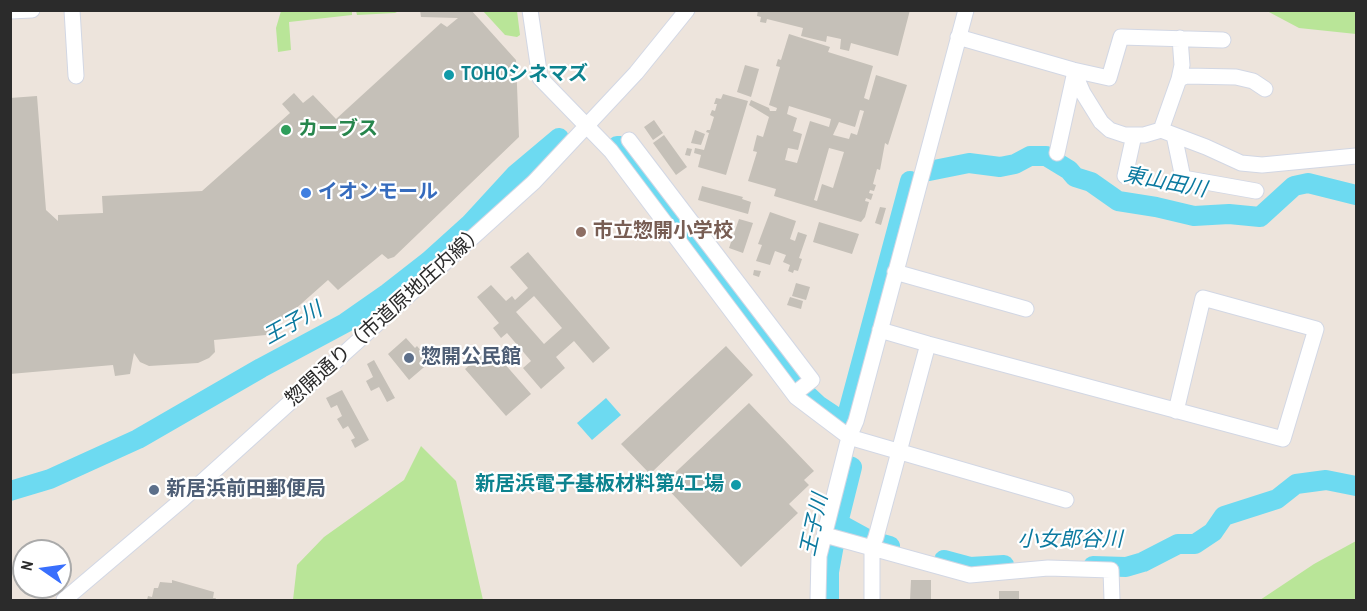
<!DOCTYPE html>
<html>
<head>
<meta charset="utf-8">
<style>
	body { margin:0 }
	#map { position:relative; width:1367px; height:611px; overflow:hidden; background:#ede4dc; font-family:"Archivo Narrow",sans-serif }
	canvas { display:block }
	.frame { position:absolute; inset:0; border:12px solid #2b2b2b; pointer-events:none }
	.north { position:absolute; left:12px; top:539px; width:60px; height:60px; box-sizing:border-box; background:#fff; border:2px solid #aaa; border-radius:50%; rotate:283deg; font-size:16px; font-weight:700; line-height:24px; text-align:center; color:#2b2b2b }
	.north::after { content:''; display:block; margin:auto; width:21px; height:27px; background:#396ffd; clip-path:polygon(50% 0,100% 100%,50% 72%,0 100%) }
</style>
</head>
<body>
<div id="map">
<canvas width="1367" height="611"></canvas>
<div class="frame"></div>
<div class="north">N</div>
</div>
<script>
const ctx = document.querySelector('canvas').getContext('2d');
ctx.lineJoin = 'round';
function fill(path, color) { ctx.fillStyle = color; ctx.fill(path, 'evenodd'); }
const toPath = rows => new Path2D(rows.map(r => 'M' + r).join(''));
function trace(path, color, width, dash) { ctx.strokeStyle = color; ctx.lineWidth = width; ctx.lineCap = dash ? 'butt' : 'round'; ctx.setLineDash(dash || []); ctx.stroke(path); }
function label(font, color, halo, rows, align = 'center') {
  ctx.font = font + ' "Archivo Narrow","Noto Sans JP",sans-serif'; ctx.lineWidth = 4.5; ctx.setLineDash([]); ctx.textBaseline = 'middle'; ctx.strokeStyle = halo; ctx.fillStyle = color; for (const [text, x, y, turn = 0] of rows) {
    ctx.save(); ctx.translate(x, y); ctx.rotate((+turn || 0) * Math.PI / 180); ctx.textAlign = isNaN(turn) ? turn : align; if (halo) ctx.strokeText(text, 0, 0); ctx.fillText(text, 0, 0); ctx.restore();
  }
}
const green = toPath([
	[281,11,352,11,352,15,289,22,291,50,278,52,276,28],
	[356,11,356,10,399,11,395,13,357,15],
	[483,11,517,11,520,35,517,37,505,35],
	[1267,11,1356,11,1356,34,1299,28],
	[421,446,456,481,483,600,293,600,297,565,324,537,404,480],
	[1356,541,1356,600,1260,600,1314,564]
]);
const water = toPath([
	[606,398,621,415,592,440,577,423]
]);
const river = toPath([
	[617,146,622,146,801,389,818,405,845,423,910,181],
	[929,171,969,163,1000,167,1015,164,1030,156,1046,156,1069,170,1075,177,1091,182,1118,201,1156,207,1194,216,1229,214,1260,217,1294,186,1308,183,1356,195],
	[10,491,50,479,138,439,261,368,345,323,388,293,429,261,470,224,515,175,559,138],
	[838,523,869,540,890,546],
	[944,560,970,567,1004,565],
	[1093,566,1126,567,1143,562,1178,544,1195,544,1213,532,1224,516,1277,499,1296,484,1326,480,1356,486],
	[829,600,829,572,838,523,852,467,847,465]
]);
const building = toPath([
	[420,10,471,10,516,60,519,137,394,257,388,259,382,254,338,290,328,280,266,335,214,340,215,352,209,358,198,363,149,366,140,362,134,353,130,374,115,376,113,365,10,374,10,98,37,96,46,210,58,221,58,215,103,213,102,196,202,191,290,113,282,104,294,93,303,103,313,95,336,119,441,23,447,27,458,18,421,17],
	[758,10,910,10,898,56,851,43,849,51,840,49,841,39,827,36,826,42,801,36,803,28,767,19,766,23,760,22,761,17,757,16],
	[789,34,830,47,828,52,873,66,864,98,869,100,876,75,907,85,888,145,885,143,880,170,877,169,873,184,876,185,874,191,870,190,869,193,873,194,871,200,866,198,865,201,869,202,865,217,861,222,774,196,776,189,748,181,757,152,753,151,757,135,763,137,769,117,749,105,751,100,769,108,770,111,776,111,777,108,769,105,780,67,776,66,778,59,781,60],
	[789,106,831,119,829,127,810,121,797,163,785,160,788,148,798,150,802,134,793,131,797,118,787,114],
	[860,110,864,111,857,135,851,133,849,139,833,135,839,122,855,127],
	[829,148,844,152,833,188,822,184,817,201,814,200],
	[745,65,759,69,751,97,737,92],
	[723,94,748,101,726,175,698,167,701,155,694,153,695,148,704,150,709,133,706,132,707,130,710,130,714,117,710,115,712,110,715,111,717,104,714,104,716,98,721,99],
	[654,120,663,133,653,140,644,127],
	[695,130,705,134,701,145,691,143],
	[664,135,687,167,676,175,653,143],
	[687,148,692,149,690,156,685,155],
	[702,186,743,197,742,199,751,202,748,214,698,200],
	[880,207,886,208,881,225,875,223],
	[770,212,796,221,790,239,795,241,798,232,807,235,799,258,802,259,798,271,794,270,793,273,788,271,790,265,783,262,786,255,775,251,770,265,756,261,762,245,758,244],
	[739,219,753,223,743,253,729,248],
	[819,222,859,234,852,254,813,242],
	[528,252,610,348,593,363,574,341,556,357,565,368,541,389,523,368,531,361,507,333,501,338,493,328,499,323,477,297,491,285,506,301,512,296,515,300,528,288,510,267],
	[534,296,562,328,544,344,516,312],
	[754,270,761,271,759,277,753,275],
	[796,283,810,287,806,300,792,296],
	[790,297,803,301,801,309,787,305],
	[406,338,415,348,417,346,430,362,409,380,388,354],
	[726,346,753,375,650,474,621,444],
	[490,347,531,394,506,416,465,369],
	[374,360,395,398,387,402,379,387,371,391,366,381,373,377,367,364],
	[342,390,369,440,355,448,351,440,355,438,348,426,343,429,337,419,342,416,337,405,331,408,326,398],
	[749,403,814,471,804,480,809,485,789,504,798,513,741,567,663,484],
	[172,580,214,592,213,598,216,598,215,600,147,600,148,596,152,597,154,588,158,588,160,582,172,583],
	[911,580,931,580,931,600,910,600],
	[999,591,1019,591,1019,600,999,600]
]);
const minor = toPath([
	[72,10,76,76],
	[530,10,540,78,611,151,796,397,849,437,1066,500],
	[10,11,32,10],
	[958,37,1073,70,1109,78,1121,37,1223,40],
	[1073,70,1083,93,1101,122,1110,130,1125,135,1144,135,1161,130,1179,79,1186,76,1236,77,1253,81,1265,89],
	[1179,79,1182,65,1180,38],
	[1161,130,1206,147,1241,163,1262,165,1356,156],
	[1174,135,1183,178,1256,191],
	[629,140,812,380,794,394],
	[1057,153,1074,76],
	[1125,176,1134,135],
	[895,272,1026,309],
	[880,330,928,344,1283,439,1316,329,1203,298,1176,411],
	[825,535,970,575,1048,568,1111,570,1112,600],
	[64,600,183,499,534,182,636,73,687,10],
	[818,600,819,556,849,437,856,421,966,10],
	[872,600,872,547,876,537,928,344]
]);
const markers = [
	[449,75,6,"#0f9aa8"],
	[286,130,6,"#2e9e5b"],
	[306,193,6,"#3f7fe0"],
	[581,232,6,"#8d6e63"],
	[409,358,6,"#5c6f8a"],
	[736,485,6,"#0f9aa8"],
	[154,490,6,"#5c6f8a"]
];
const cultureNames = [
	["TOHOシネマズ",461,75],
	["新居浜電子基板材料第4工場",724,485,"right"]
];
const leisureNames = [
	["カーブス",298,130]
];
const shopNames = [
	["イオンモール",318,193]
];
const educationNames = [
	["市立惣開小学校",593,232]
];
const streetNames = [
	["惣開通り（市道原地庄内線）",386,316,-42]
];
const serviceNames = [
	["惣開公民館",421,358],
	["新居浜前田郵便局",166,490]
];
const waterNames = [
	["東山田川",1165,183,11],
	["王子川",293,324,-29],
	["王子川",815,525,-78],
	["小女郎谷川",1070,540]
];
fill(green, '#b9e598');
fill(water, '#6ddaf1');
trace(river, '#6ddaf1', 20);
fill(building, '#c5c0b8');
trace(minor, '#d2d7e4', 17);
trace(minor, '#fff', 15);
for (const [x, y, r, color] of markers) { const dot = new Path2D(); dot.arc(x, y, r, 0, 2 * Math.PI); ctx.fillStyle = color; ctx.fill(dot); trace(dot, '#fff', 2); }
label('bold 20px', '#0d838f', '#fff', cultureNames, 'left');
label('bold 20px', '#27864d', '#fff', leisureNames, 'left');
label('bold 20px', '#366cbe', '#fff', shopNames, 'left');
label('bold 20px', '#785e54', '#fff', educationNames, 'left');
label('20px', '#2b2b2b', '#fff', streetNames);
label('bold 20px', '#4e5e75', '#fff', serviceNames, 'left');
label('italic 21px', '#0b799f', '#fff', waterNames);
</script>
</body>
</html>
